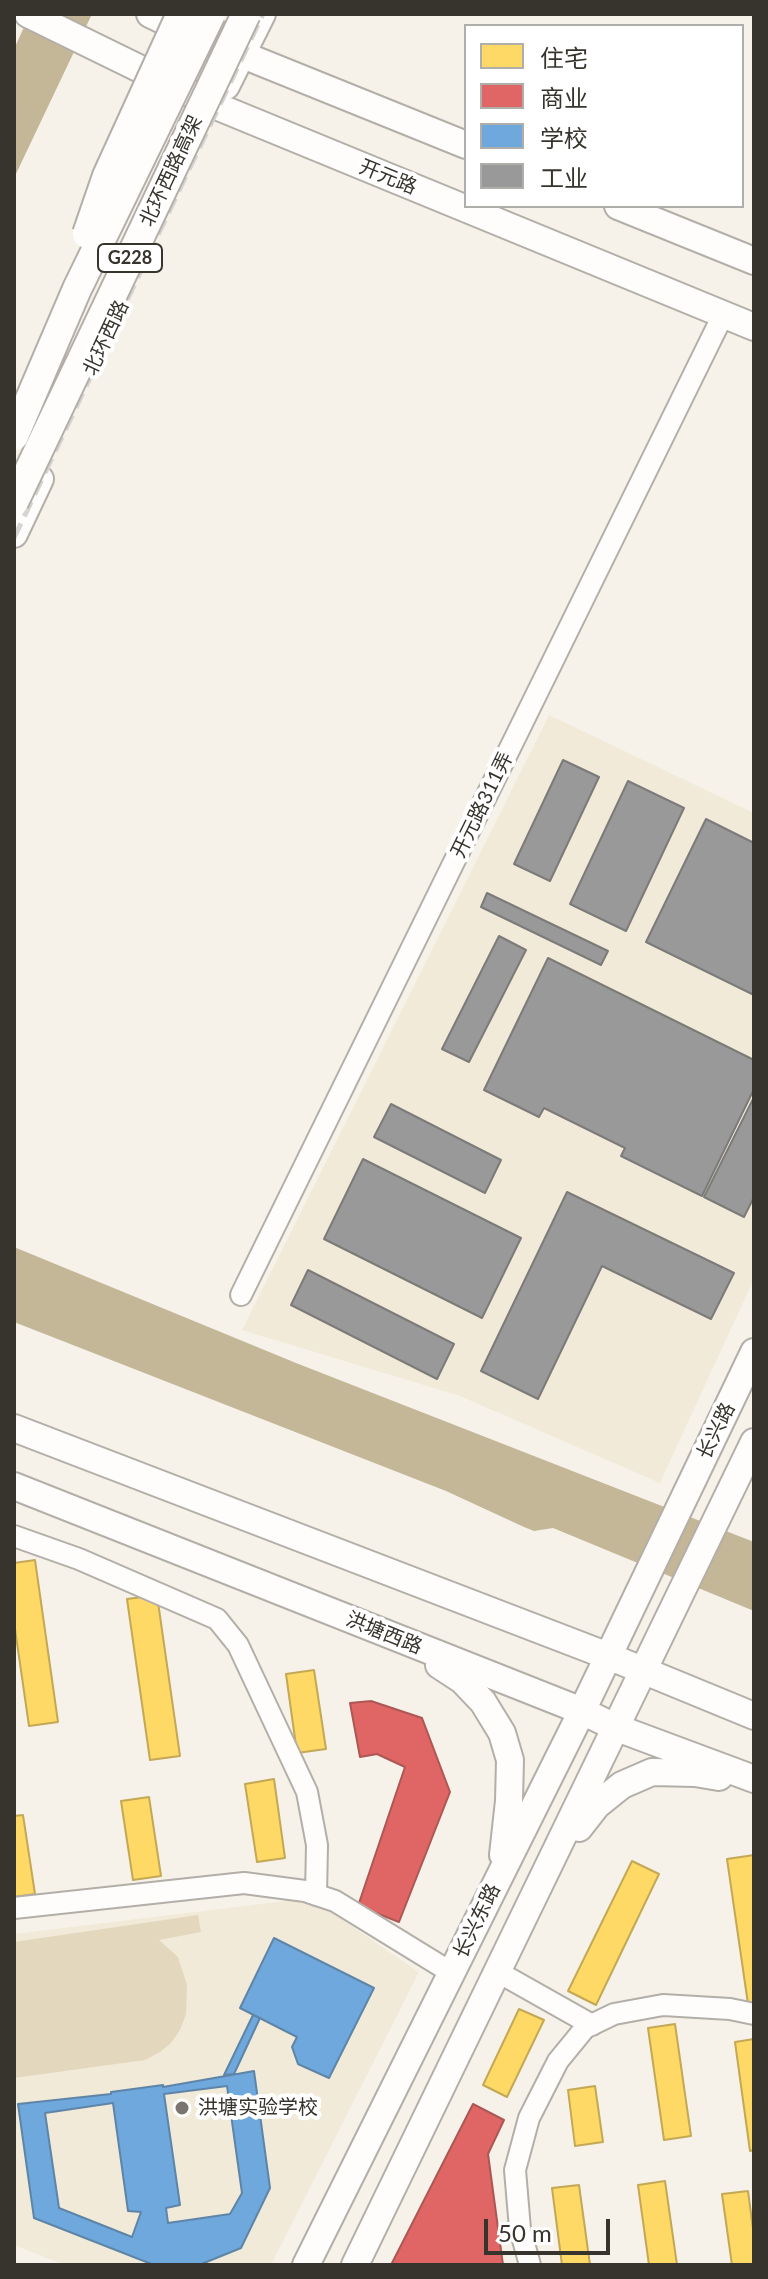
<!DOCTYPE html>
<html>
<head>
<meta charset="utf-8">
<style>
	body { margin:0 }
	#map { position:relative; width:768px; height:2279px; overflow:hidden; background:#f6f2e9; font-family:Lato,"Noto Sans SC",sans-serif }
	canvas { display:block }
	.frame { position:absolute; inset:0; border:16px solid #37342d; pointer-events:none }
	.legend { position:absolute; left:464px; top:24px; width:280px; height:184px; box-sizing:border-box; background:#fff; border:2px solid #afaeab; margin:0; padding:10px 14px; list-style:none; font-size:24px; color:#37342d }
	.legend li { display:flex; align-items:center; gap:16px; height:40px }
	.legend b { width:40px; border:2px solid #afaeab }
	.scale { position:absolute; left:484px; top:2219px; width:126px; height:36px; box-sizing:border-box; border:4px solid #37342d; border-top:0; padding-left:10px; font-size:24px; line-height:28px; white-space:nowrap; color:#37342d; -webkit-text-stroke:6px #fff; paint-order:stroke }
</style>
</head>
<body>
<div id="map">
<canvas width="768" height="2279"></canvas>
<div class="frame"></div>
<ul class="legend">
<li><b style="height:22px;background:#ffd966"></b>住宅</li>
<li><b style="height:22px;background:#e06666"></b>商业</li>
<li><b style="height:22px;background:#6fa8dc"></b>学校</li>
<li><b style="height:22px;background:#999"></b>工业</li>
</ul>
<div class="scale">50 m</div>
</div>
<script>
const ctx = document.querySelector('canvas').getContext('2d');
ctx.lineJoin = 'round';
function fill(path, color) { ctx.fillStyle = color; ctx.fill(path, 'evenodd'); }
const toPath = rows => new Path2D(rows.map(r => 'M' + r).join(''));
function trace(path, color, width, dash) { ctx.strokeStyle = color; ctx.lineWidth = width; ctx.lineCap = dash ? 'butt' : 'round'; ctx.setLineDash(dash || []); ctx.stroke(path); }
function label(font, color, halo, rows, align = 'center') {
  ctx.font = font + ' Lato,"Noto Sans SC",sans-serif'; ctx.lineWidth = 8; ctx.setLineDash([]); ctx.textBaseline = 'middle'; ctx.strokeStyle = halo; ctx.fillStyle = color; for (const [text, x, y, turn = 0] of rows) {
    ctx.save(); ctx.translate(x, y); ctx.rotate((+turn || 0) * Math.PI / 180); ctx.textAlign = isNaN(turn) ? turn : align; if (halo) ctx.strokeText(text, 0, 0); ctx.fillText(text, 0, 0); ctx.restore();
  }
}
const built = toPath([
	[549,715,754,813,754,1279,660,1483,460,1396,242,1330],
	[310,1898,419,1972,271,2265,65,2265,14,2245,14,1934]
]);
const green = toPath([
	[198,1915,201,1932,159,1940,178,1957,187,1985,186,2014,180,2030,171,2043,160,2052,145,2060,14,2078,14,1942]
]);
const water = toPath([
	[30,14,92,14,14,178,14,49],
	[14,1247,296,1363,754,1542,754,1611,553,1528,534,1531,524,1527,446,1491,14,1322]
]);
const homes = toPath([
	[35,1560,58,1722,29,1726,14,1622,14,1563,35,1560],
	[157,1595,180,1756,150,1760,127,1599,157,1595],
	[314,1670,326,1749,297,1753,286,1674,314,1670],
	[413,1761,440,1771,387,1917,360,1906,413,1761],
	[274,1779,285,1858,257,1862,245,1784,274,1779],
	[149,1797,161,1876,133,1880,121,1801,149,1797],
	[23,1815,35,1894,14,1897,14,1816,23,1815],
	[754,1855,754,2003,748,2004,727,1859,754,1855],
	[632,1861,659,1874,596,2005,568,1991,632,1861],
	[519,2009,544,2020,507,2097,483,2085,519,2009],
	[675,2024,691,2136,664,2140,648,2028,675,2024],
	[754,2039,754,2150,750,2151,735,2042,754,2039],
	[595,2086,603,2142,575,2146,568,2090,595,2086],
	[474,2113,497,2125,482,2153,496,2250,470,2254,456,2150,474,2113],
	[665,2181,677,2265,649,2265,638,2185,665,2181],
	[579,2185,590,2265,562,2265,552,2188,579,2185],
	[748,2191,754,2236,754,2265,732,2265,722,2194,748,2191],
	[425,2249,427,2265,400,2265,399,2253,425,2249]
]);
const shops = toPath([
	[371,1701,422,1718,450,1792,399,1922,358,1906,405,1767,377,1754,360,1757,350,1703,371,1701],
	[473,2104,504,2120,488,2154,503,2265,391,2265,473,2104]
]);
const schools = toPath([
	[274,1938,374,1988,329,2078,298,2064,292,2047,297,2037,240,2008,274,1938],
	[253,2015,260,2018,234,2074,224,2075,253,2015],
	[254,2071,270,2188,241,2248,199,2265,154,2265,34,2218,18,2104,111,2094,111,2092,163,2085,163,2087,254,2071],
	[227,2086,242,2193,230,2214,168,2223,166,2208,180,2205,164,2094,227,2086],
	[113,2103,128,2211,141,2212,132,2237,59,2208,45,2113,113,2103]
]);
const industry = toPath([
	[563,760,599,777,550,881,514,864,563,760],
	[628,781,684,808,626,931,570,904,628,781],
	[706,819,754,843,754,995,646,942,706,819],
	[487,893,608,951,601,965,481,907,487,893],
	[499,936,526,950,469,1062,442,1049,499,936],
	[548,958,754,1060,754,1089,702,1196,621,1156,625,1148,544,1108,539,1117,484,1090,548,958],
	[754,1097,754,1197,744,1217,704,1197,754,1097],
	[391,1104,501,1160,485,1193,374,1137,391,1104],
	[363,1159,521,1238,482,1318,324,1239,363,1159],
	[567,1192,734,1273,711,1319,602,1266,538,1399,481,1371,567,1192],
	[308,1270,454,1344,437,1379,291,1305,308,1270]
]);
const minor = toPath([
	[241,1295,723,315],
	[14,1536,79,1559,217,1619,238,1645,307,1792,317,1845,316,1895],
	[14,1908,244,1883,305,1891,335,1901,452,1973],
	[498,1972,592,2025],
	[530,2265,520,2229,515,2170,529,2118,558,2061,585,2028,614,2014,663,2005,730,2009,754,2014]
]);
const major = toPath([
	[28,14,216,106,754,327],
	[150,14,191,34,466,145],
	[226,86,262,14],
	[618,206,754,261],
	[14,534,40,479],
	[14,1428,608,1656,754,1716],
	[14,1486,582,1711,617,1728,754,1779],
	[439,1665,462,1680,483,1702,502,1733,510,1760,509,1801,503,1855],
	[579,1828,597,1805,622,1785,652,1772,695,1773,719,1777],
	[306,2265,582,1711,754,1352],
	[355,2265,754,1442]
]);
const rail = toPath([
	[14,485,238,14],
	[14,538,263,14]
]);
const highwayBridge = toPath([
	[87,234,107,176,181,14],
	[14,436,77,289,211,14],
	[14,502,246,14]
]);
const markers = [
	[182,2108,8,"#7a766f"]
];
const shields = [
	[130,258,64]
];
const shieldNames = [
	["G228",130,258]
];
const streetNames = [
	["北环西路高架",171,171,-65],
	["开元路",388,177,22],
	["北环西路",106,338,-65],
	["开元路311弄",482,805,-64],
	["长兴路",716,1431,-64],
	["洪塘西路",384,1633,22],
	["长兴东路",477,1921,-64]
];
const poiNames = [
	["洪塘实验学校",198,2108]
];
fill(built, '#f1ead8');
fill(green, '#e3d8be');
fill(water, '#c4b798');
fill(homes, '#ffd966');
trace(homes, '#c3a855', 2);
fill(shops, '#e06666');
trace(shops, '#ad5755', 2);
fill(schools, '#6fa8dc');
trace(schools, '#5e85a8', 2);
fill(industry, '#999');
trace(industry, '#7c7b79', 2);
trace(minor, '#b3afa8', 24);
trace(major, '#b3afa8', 30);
trace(minor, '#fefdfc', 20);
trace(major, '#fefdfc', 26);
trace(rail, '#d6d4d1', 5, [16, 8]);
trace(highwayBridge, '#b3afa8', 32, []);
trace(highwayBridge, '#fefdfc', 28);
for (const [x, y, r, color] of markers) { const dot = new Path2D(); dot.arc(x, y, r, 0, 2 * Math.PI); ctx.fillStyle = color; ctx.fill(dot); trace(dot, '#fff', 3); }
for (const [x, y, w] of shields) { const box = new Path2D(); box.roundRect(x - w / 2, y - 14, w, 28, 6); ctx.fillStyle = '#fff'; ctx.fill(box); trace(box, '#37342d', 2); }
label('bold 18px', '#37342d', null, shieldNames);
label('20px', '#37342d', '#fff', streetNames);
label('20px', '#37342d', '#fff', poiNames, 'left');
</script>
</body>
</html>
